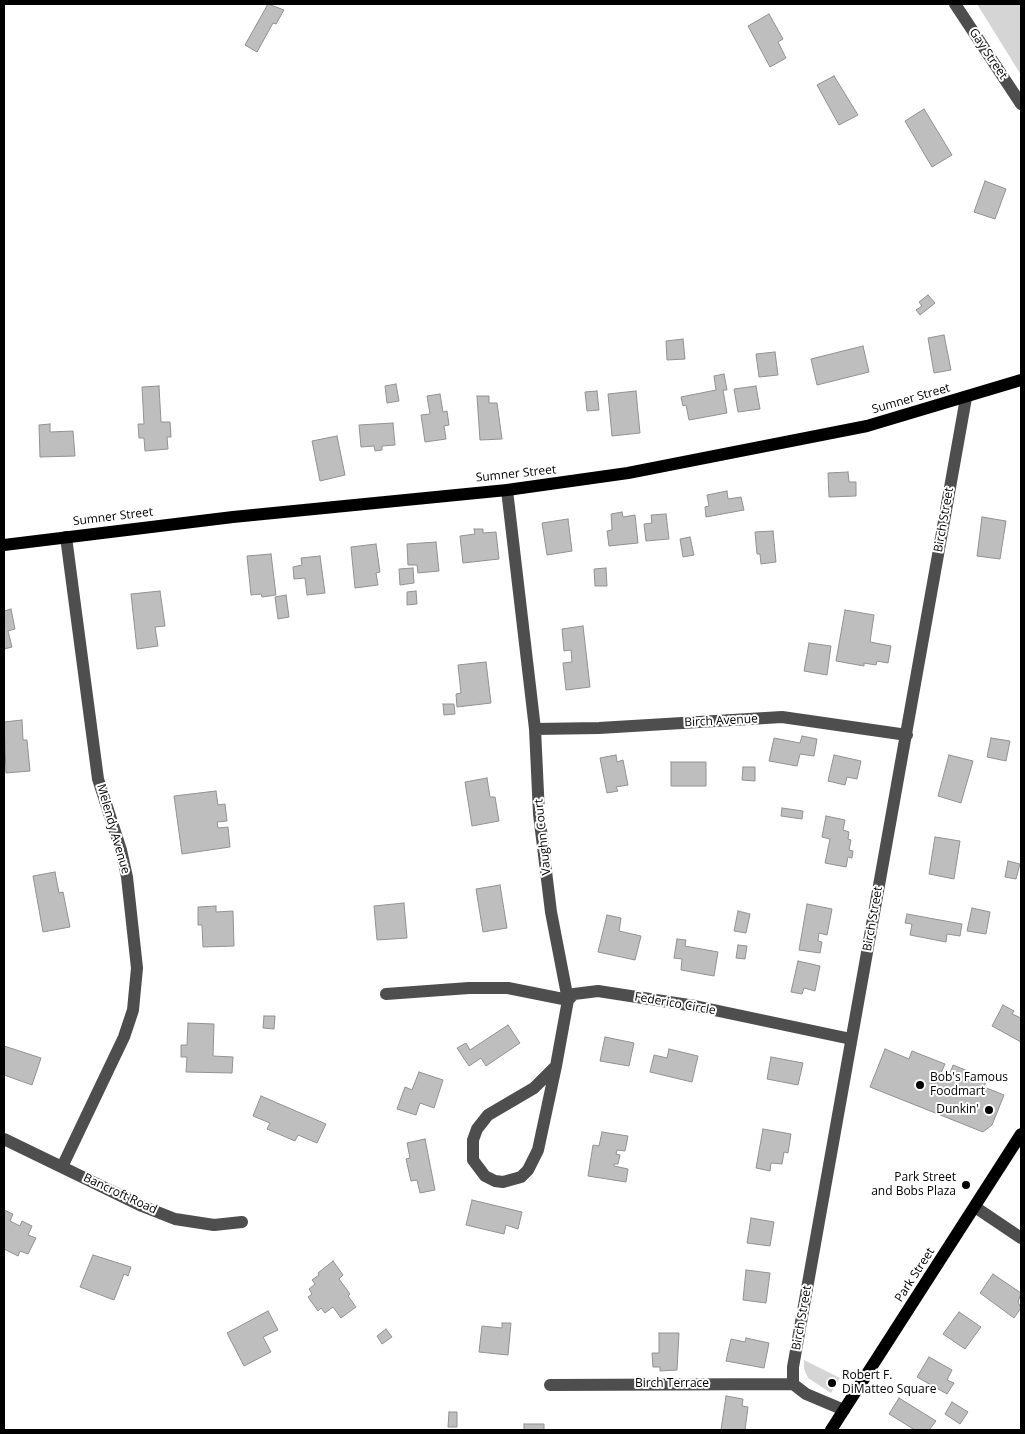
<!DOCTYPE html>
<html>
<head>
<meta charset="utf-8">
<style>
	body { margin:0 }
	#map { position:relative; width:1025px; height:1434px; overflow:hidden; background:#fff; font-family:"Open Sans",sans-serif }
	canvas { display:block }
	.frame { position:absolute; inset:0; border:5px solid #000; pointer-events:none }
</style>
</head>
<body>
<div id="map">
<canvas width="1025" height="1434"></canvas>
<div class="frame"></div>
</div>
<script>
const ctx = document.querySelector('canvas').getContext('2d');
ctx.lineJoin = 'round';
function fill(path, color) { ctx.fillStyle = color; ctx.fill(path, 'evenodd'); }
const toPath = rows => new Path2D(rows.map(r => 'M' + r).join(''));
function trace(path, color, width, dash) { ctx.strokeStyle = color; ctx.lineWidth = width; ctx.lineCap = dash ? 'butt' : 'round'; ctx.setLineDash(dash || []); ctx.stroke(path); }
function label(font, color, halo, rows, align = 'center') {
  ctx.font = font + ' "Open Sans",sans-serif'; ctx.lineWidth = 4; ctx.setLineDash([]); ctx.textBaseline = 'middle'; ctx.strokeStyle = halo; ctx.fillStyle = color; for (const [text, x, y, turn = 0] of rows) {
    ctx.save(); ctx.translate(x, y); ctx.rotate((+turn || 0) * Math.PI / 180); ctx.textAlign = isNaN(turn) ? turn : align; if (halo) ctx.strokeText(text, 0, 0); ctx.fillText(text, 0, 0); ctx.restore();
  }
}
const green = toPath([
	[977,4,1021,4,1021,75],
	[804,1360,840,1378,831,1393,808,1378,804,1369]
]);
const building = toPath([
	[268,4,284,10,276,24,273,23,257,52,245,45,268,4],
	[769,14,783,39,778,42,786,58,770,67,748,26,769,14],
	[834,76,858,115,839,125,817,85,834,76],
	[924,109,952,155,932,167,905,121,924,109],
	[985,181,1006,189,995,219,974,212,985,181],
	[928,295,935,303,920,315,916,310,922,306,919,302,928,295],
	[944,335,951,370,934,373,928,338,944,335],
	[683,339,685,359,667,360,666,341,683,339],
	[863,346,869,372,817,385,811,359,863,346],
	[775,352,778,375,759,377,756,354,775,352],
	[724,374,727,390,723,390,727,413,689,420,686,405,683,406,681,397,716,390,714,376,724,374],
	[396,384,399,401,387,403,385,386,396,384],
	[159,386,161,422,170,422,171,437,167,437,168,449,145,451,144,438,139,438,138,424,144,424,142,387,159,386],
	[756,386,760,409,738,412,734,389,756,386],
	[597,391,599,410,587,411,585,392,597,391],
	[636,391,640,433,612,436,608,394,636,391],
	[440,394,443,412,447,411,449,425,444,426,446,439,425,442,421,415,430,414,427,396,440,394],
	[477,396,489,396,489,403,497,403,502,439,480,440,477,396],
	[393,423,395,445,382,446,382,450,375,451,374,446,361,447,359,425,393,423],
	[50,424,50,432,73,431,75,456,40,457,39,425,50,424],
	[337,436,345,475,320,481,312,441,337,436],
	[848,472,849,482,856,482,856,496,829,497,828,473,848,472],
	[727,491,728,499,741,497,744,510,706,517,705,507,709,506,707,495,727,491],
	[622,512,623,517,635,515,638,543,609,546,607,531,612,530,611,514,622,512],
	[666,514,669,539,646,541,644,524,652,523,651,515,666,514],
	[982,517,1006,521,1000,559,977,556,982,517],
	[568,519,572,551,547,555,542,523,568,519],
	[474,529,483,529,483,533,496,532,499,559,463,563,460,536,475,534,474,529],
	[773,531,776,562,761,564,760,554,757,554,755,532,773,531],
	[690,537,694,555,683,557,680,539,690,537],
	[436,542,439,571,418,573,417,565,408,565,407,544,436,542],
	[376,544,380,572,376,573,378,585,355,588,351,547,376,544],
	[271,554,276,595,262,597,261,594,251,595,247,556,271,554],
	[320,556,325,593,307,595,305,578,294,579,293,567,302,565,301,558,320,556],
	[413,568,414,583,400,585,399,569,413,568],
	[606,568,607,586,595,586,594,569,606,568],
	[160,591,165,626,155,627,158,646,137,649,131,594,160,591],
	[416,591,417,604,407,605,407,592,416,591],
	[286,595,289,617,278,619,275,597,286,595],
	[11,609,15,629,8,631,12,647,4,649,4,611,11,609],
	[845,610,874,615,870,642,891,646,888,663,877,661,876,665,864,663,864,666,836,661,845,610],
	[583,626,590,687,566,690,563,663,572,662,571,650,564,651,562,629,583,626],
	[809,643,831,646,827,675,804,671,809,643],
	[486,662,491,703,457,707,456,694,461,693,458,665,486,662],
	[443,704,454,704,455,714,444,715,443,704],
	[22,720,23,740,27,740,30,771,6,773,4,722,22,720],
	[802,736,817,739,814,756,800,754,797,766,769,761,774,738,800,743,802,736],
	[991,738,1010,741,1006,761,987,757,991,738],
	[616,755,617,762,623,760,628,785,616,787,618,791,607,793,600,758,616,755],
	[834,755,861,761,857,779,847,777,845,785,828,781,834,755],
	[949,755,973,761,961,803,938,796,949,755],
	[671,762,706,762,706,786,671,786,671,762],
	[743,767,755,767,755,781,742,780,743,767],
	[487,778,490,797,495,797,499,821,472,826,465,782,487,778],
	[216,791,218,805,225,804,227,821,217,822,218,828,228,827,230,847,182,854,174,796,216,791],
	[782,808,803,811,802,819,781,816,782,808],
	[826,816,845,820,843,830,849,832,848,839,851,840,849,850,853,851,852,858,848,857,846,867,825,863,830,839,822,837,826,816],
	[935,837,960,841,954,879,929,874,935,837],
	[1008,861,1020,864,1016,879,1005,877,1008,861],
	[55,872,59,893,63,892,70,927,43,932,33,876,55,872],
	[500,885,507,928,483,932,476,889,500,885],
	[404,903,407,938,377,940,374,906,404,903],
	[807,904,832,909,827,935,819,933,818,941,822,942,820,953,799,950,807,904],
	[216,906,216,912,233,911,234,946,203,947,202,925,198,925,198,907,216,906],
	[972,908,990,912,986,934,967,931,972,908],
	[738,911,750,914,746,933,734,931,738,911],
	[907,914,962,924,960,936,947,934,946,942,910,935,912,924,905,923,907,914],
	[607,915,621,918,619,931,641,936,635,960,598,952,607,915],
	[677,939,686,940,685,946,718,952,714,976,681,970,682,959,674,958,677,939],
	[738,945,747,946,745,959,736,958,738,945],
	[798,961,820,966,815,991,804,988,802,994,791,992,798,961],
	[1003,1005,1014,1011,1012,1014,1021,1018,1021,1042,992,1026,1003,1005],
	[264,1016,275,1016,274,1029,263,1028,264,1016],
	[188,1023,214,1024,213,1056,233,1057,232,1073,186,1072,187,1057,181,1057,181,1045,187,1045,188,1023],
	[508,1025,520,1043,486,1066,481,1058,469,1066,457,1048,466,1043,470,1050,508,1025],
	[605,1037,634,1043,629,1066,600,1061,605,1037],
	[4,1046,41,1058,32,1085,4,1075,4,1046],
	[669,1049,698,1056,692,1082,650,1072,654,1055,667,1058,669,1049],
	[885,1049,909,1059,912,1051,945,1064,941,1073,949,1076,953,1065,987,1079,984,1087,1004,1095,992,1125,983,1132,870,1087,885,1049],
	[771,1057,803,1063,798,1085,767,1079,771,1057],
	[419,1072,443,1080,434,1108,420,1103,416,1115,397,1109,405,1087,412,1090,419,1072],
	[261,1096,326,1124,317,1143,298,1135,295,1141,267,1129,270,1123,253,1116,261,1096],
	[763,1129,791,1134,788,1153,784,1152,782,1164,771,1163,770,1171,756,1168,763,1129],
	[602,1132,628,1136,625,1151,617,1150,616,1154,620,1155,618,1164,614,1164,614,1166,628,1169,626,1182,588,1176,593,1145,599,1146,602,1132],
	[425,1139,435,1190,420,1193,417,1180,411,1181,406,1159,410,1158,407,1143,425,1139],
	[472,1200,522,1212,518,1229,506,1225,504,1234,466,1225,472,1200],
	[4,1210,13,1214,10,1221,20,1226,22,1221,32,1226,28,1235,36,1238,28,1254,20,1251,18,1256,4,1249,4,1210],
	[751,1218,774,1222,770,1246,747,1243,751,1218],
	[93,1255,131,1267,128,1276,124,1274,114,1300,80,1287,93,1255],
	[333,1261,343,1275,339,1279,350,1294,348,1296,356,1307,341,1318,333,1307,325,1313,321,1308,318,1311,308,1297,312,1294,309,1289,315,1284,312,1280,319,1275,318,1273,333,1261],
	[746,1270,770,1273,766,1303,743,1300,746,1270],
	[993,1274,1021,1293,1018,1302,1021,1308,1014,1318,980,1293,993,1274],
	[268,1311,278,1330,263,1337,271,1352,244,1366,227,1333,268,1311],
	[959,1312,981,1327,965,1349,943,1334,959,1312],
	[502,1323,511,1323,508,1355,479,1352,482,1326,502,1328,502,1323],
	[386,1329,392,1337,382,1344,377,1336,386,1329],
	[659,1333,679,1333,677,1370,660,1371,660,1367,653,1367,652,1353,659,1353,659,1333],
	[746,1338,769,1343,764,1368,726,1361,731,1339,745,1342,746,1338],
	[929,1357,952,1370,947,1380,954,1383,947,1394,917,1377,929,1357],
	[726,1396,743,1399,742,1406,748,1407,745,1430,721,1430,726,1396],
	[899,1398,936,1421,929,1430,915,1430,889,1414,899,1398],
	[952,1402,968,1412,960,1424,945,1414,952,1402],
	[449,1412,457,1412,457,1427,448,1427,449,1412],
	[524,1424,544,1424,544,1430,524,1430,524,1424]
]);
const minor = toPath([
	[955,4,1021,104],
	[535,729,599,728,782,717,907,735],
	[386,994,469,988,508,988,568,1000,551,912,539,814,535,729,507,490],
	[556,1066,538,1150,528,1170,521,1177,503,1182,495,1181,485,1176,473,1160,473,1140,477,1129,488,1115,534,1088,556,1066,568,1000,574,994,598,991,695,1006,851,1039],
	[4,1139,142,1206,175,1219,214,1225,242,1222],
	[62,1167,124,1037,133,1010,137,968,127,877,121,850,98,779,66,537],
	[975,1207,1021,1238],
	[550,1385,793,1384],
	[844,1410,806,1394,793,1384,793,1367,966,398]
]);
const major = toPath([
	[4,545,233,517,507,490,628,473,867,426,1021,380],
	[831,1430,1021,1134]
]);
const markers = [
	[920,1085,5,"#000"],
	[989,1110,5,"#000"],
	[966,1185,5,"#000"],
	[832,1383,5,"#000"]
];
const streetNames = [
	["Gay Street",988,54,56],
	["Sumner Street",911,399,-16],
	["Sumner Street",516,474,-6],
	["Sumner Street",113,517,-7],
	["Birch Street",944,520,-80],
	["Birch Avenue",721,721,-3],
	["Melendy Avenue",113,829,74],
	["Vaughn Court",543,837,-96],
	["Birch Street",873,919,-80],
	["Federico Circle",675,1004,10],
	["Bancroft Road",120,1194,25],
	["Park Street",915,1275,-57],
	["Birch Street",802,1318,-80],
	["Birch Terrace",672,1384]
];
const poiNames = [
	["Bob's Famous",930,1078],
	["Foodmart",930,1092],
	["Dunkin'",979,1110,"right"],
	["Park Street",956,1178,"right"],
	["and Bobs Plaza",956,1192,"right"],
	["Robert F.",842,1376],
	["DiMatteo Square",842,1390]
];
fill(green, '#d5d5d5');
fill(building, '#bebebe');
trace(building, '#929292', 1);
trace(minor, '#4e4e4e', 12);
trace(major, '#000', 12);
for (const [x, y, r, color] of markers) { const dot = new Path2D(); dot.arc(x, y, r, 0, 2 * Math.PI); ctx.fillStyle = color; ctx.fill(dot); trace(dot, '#fff', 2); }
label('12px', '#000', '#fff', streetNames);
label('12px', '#000', '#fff', poiNames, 'left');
</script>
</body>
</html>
